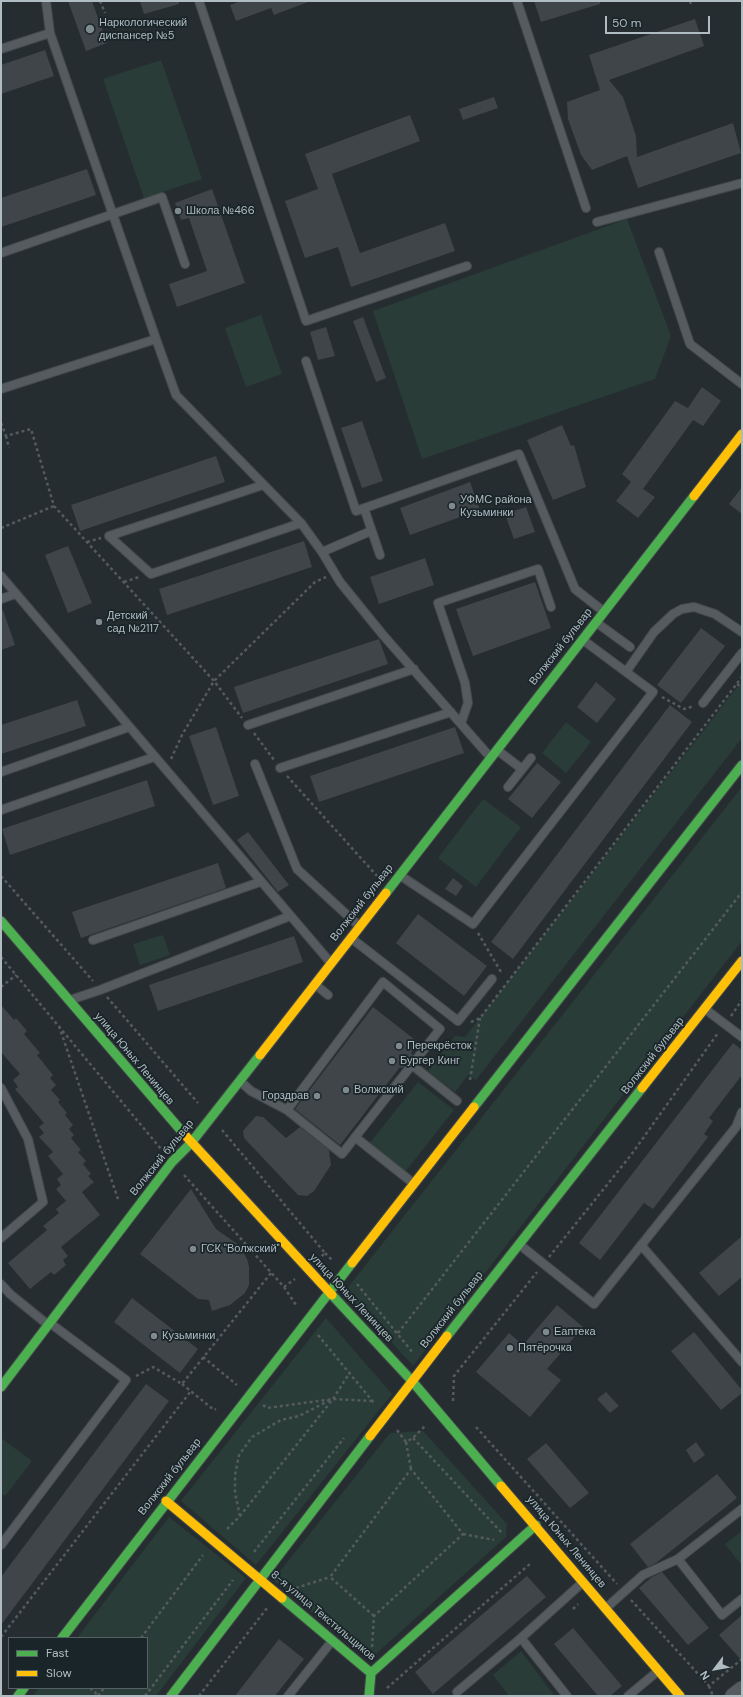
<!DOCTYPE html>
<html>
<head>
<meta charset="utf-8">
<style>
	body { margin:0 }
	#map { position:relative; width:743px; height:1697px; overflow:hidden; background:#262d30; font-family:"DM Sans",sans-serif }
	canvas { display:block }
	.frame { position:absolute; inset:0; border:2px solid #afbcc2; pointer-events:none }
	.legend { position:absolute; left:8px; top:1637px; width:140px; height:52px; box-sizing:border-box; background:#1a2529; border:1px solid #566166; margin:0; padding:5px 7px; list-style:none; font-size:12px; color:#afbcc2 }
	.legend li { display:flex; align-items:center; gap:8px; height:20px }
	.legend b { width:20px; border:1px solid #566166 }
	.north { position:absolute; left:695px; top:1649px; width:40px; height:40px; -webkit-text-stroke:3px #1a2529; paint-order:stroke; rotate:238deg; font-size:11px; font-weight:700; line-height:16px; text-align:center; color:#afbcc2 }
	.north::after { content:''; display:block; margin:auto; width:14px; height:18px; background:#afbcc2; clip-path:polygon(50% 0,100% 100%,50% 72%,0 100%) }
	.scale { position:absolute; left:605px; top:16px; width:105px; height:18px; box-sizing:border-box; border:2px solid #afbcc2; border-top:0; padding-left:5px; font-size:12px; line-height:14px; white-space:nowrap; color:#afbcc2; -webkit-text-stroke:3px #1a2529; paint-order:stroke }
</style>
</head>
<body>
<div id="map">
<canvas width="743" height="1697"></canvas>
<div class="frame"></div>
<ul class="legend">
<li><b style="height:5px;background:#4caf50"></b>Fast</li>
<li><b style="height:5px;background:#ffc107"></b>Slow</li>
</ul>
<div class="north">N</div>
<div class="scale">50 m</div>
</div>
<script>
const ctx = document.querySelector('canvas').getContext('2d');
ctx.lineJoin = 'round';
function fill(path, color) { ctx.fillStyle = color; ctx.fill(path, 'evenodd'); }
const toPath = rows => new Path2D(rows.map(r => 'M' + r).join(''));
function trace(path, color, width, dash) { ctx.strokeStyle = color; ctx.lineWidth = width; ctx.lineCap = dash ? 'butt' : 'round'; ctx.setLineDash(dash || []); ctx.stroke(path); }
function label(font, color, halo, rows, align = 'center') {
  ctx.font = font + ' "DM Sans",sans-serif'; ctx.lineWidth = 3.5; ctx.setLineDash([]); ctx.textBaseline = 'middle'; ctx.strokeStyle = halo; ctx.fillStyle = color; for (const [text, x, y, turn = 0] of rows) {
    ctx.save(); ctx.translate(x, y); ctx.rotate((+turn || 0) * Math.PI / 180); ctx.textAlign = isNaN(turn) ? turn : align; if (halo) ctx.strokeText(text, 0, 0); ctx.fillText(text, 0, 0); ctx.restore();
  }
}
const green = toPath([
	[161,60,202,179,144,198,103,79],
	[627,219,671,336,655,379,422,459,373,311],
	[261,315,282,374,246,387,225,328],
	[742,681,742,738,476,1080,468,1075,455,1092,428,1071,455,1036,465,1037],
	[566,722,591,742,566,773,542,753],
	[742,787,742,941,413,1366,345,1291],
	[483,799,521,827,476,887,438,858],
	[163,935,170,955,140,965,133,944],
	[418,1082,454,1110,405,1172,369,1144],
	[326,1318,392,1394,256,1565,181,1501],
	[423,1431,507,1524,506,1537,369,1660,273,1580,390,1433],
	[1,1438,32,1461,5,1496,1,1493],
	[169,1517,246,1578,156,1696,33,1696,39,1688,147,1688,147,1638,77,1638],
	[742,1531,742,1566,725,1544],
	[521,1651,554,1695,553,1696,509,1696,493,1675]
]);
const building = toPath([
	[68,1,92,1,107,43,86,51],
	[140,1,179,1,179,4,144,14],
	[241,1,307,1,308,2,274,15,271,8,236,21,230,5],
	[534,1,600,1,600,4,541,22],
	[695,19,704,46,609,80,623,97,636,136,637,157,733,123,741,153,638,188,627,156,592,170,581,155,568,119,567,102,600,90,589,55],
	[45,50,54,76,1,94,1,65],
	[494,97,498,108,463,120,459,109],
	[410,115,420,141,332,174,360,253,445,223,455,251,351,287,338,247,305,258,285,201,318,189,305,154],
	[87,169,96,195,1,227,1,198],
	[212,189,245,283,177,307,169,284,207,271,189,218,181,220,175,203],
	[363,317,386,378,376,382,353,321],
	[326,327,335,356,318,360,310,332],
	[702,387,721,401,703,426,693,420,643,489,655,497,638,518,616,501,631,482,622,474,675,401,688,408],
	[362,421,383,481,362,488,341,428],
	[562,425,571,446,574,445,586,487,553,500,527,440],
	[216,456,225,482,80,531,71,505],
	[470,482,480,510,410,535,400,508],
	[742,487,742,514,729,504],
	[526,507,535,532,514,539,505,514],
	[304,541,312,567,167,615,159,589],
	[68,546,92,603,68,613,45,555],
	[425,558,434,585,379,604,370,577],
	[535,582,551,628,473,656,456,609],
	[3,610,15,645,1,650,1,611],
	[701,628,725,646,681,703,657,685],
	[379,639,388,664,243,713,234,687],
	[596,682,616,699,597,723,577,707],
	[77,700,86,726,1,754,1,725],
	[670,705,692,722,513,959,491,942],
	[216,727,239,796,213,805,189,736],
	[455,727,464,753,319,802,310,776],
	[537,763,561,782,532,818,508,799],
	[147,780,155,806,10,855,2,829],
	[248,832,289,885,278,892,237,840],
	[218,863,226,888,81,938,72,912],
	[453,878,463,886,456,896,445,889],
	[418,914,487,966,464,996,396,943],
	[294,936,303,962,158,1011,149,985],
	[1,1005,14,1020,16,1018,27,1031,24,1034,40,1053,37,1055,53,1075,50,1078,56,1085,51,1090,60,1100,58,1102,67,1113,65,1115,73,1125,69,1129,74,1135,71,1138,81,1150,78,1152,86,1161,83,1164,91,1174,88,1176,94,1182,82,1192,100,1215,61,1247,68,1256,63,1260,66,1265,54,1275,51,1272,30,1289,8,1263,47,1230,43,1226,59,1213,56,1209,66,1201,56,1189,61,1185,57,1179,63,1174,48,1156,53,1152,39,1137,44,1133,39,1127,44,1123,15,1089,18,1087,13,1080,20,1074,1,1052],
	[373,1007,419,1043,411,1053,413,1055,402,1068,400,1067,340,1145,295,1109],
	[733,1043,742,1050,742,1075,709,1118,713,1121,704,1134,708,1137,653,1209,644,1203,600,1260,579,1243],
	[256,1116,263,1117,286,1138,300,1127,329,1150,331,1165,314,1191,307,1196,298,1195,244,1138,243,1131],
	[191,1189,216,1229,240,1246,247,1259,249,1267,249,1285,245,1293,230,1305,212,1311,209,1300,198,1299,140,1254],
	[742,1236,742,1277,719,1296,699,1273],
	[132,1298,198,1349,180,1373,114,1322],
	[557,1305,583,1327,547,1369,561,1380,530,1417,476,1372,509,1333,523,1345],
	[694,1332,742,1390,742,1393,721,1410,671,1351],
	[146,1384,169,1401,1,1625,1,1577],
	[606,1392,619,1406,610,1413,597,1399],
	[696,1442,705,1455,694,1463,686,1450],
	[546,1443,589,1493,570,1508,527,1459],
	[717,1474,737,1498,656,1563,648,1567,630,1544],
	[662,1572,709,1628,688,1645,639,1588,652,1577],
	[527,1576,546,1597,433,1694,415,1672],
	[742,1615,742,1661,719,1635],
	[573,1628,622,1686,610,1696,598,1696,554,1644],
	[279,1639,304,1659,275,1696,235,1696]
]);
const path = toPath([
	[100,1,105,13],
	[690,1,691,4],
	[1,423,6,436,31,429,54,506,214,681,242,718],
	[6,436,9,448],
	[1,528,54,506],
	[87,542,101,538],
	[124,582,139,577],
	[737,684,742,688],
	[662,697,684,709,694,706],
	[254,733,274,760],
	[171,759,182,735,214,681,315,582,326,577],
	[287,776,377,876],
	[1,876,93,981],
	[478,933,501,972],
	[1,957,161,1149],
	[1,987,16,975],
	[107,997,198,1103],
	[731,1016,742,1000],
	[471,1022,480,1018,742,677],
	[59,1026,119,1202],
	[470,1080,480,1018],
	[222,1130,325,1253,320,1258],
	[184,1175,284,1287,295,1279],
	[244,1252,249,1248],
	[325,1253,332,1260],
	[549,1257,631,1155,718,1033],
	[357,1284,413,1353],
	[284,1287,296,1305],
	[398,1333,742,892],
	[318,1335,374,1403],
	[203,1357,237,1385],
	[136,1376,153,1367,182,1384,271,1273],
	[182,1384,214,1410,216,1409],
	[453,1401,454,1376,537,1272],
	[263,1405,267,1408,333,1399,372,1401],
	[476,1427,617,1584],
	[397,1430,406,1442,413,1438,426,1425],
	[413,1438,502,1533],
	[406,1442,411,1469],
	[240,1516,235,1493,235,1475,239,1455,252,1437,281,1420,299,1416,330,1400],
	[227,1529,240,1516,333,1399,350,1372],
	[463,1534,494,1540],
	[254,1552,344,1438],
	[296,1588,330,1577],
	[631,1600,709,1686,742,1659],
	[573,1609,578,1604],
	[1,1637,191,1391],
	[141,1638,203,1555],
	[372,1647,374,1616,463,1534,411,1469,330,1577,374,1616],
	[709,1686,713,1696],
	[90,1688,99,1696],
	[387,1688,531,1563],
	[98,1696,104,1688],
	[145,1696,233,1580],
	[199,1696,267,1608]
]);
const lane = toPath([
	[199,1,306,321,467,266],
	[517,1,586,208],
	[1,49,50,33],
	[597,222,742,183],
	[659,252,690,344,742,384],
	[1,253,162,197,185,264],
	[156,339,176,395,301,523,322,552,340,582,383,635,490,757],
	[306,361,356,511,519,454,575,589,603,611],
	[1,389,156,339,50,33,46,1],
	[263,485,109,536,151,574,301,523],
	[364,508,380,555],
	[322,552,371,531],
	[1,576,330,962],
	[1,599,15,594],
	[597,623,630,647],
	[626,672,654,632,673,614,682,609,694,607,715,614,742,632],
	[703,703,742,653],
	[461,723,468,703,465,683,438,603,538,569,551,607],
	[248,725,414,669],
	[497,750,522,769],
	[255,764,297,869,359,926],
	[280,768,451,712],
	[1,772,129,727],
	[508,787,531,758],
	[1,810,154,757],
	[401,876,473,924,653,692,583,640],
	[351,938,458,1021,492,979],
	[93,940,260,882],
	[316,985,328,995],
	[70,1000,100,990,290,916],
	[705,1009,742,1037],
	[412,1065,457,1101],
	[240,1081,251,1091,287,1110,342,1154,440,1029,383,982,287,1110],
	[1,1088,28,1139,43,1202,1,1238],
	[355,1137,413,1183],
	[520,1245,594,1304,736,1127,742,1112],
	[641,1245,742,1362],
	[1,1284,10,1294,47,1324],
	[1,1545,126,1380,50,1323],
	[678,1559,722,1615,742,1599],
	[606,1608,643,1575,678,1559,742,1509],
	[457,1692,521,1638],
	[288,1696,332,1641],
	[567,1696,521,1638,582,1583],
	[628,1696,658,1671]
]);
const street = toPath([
	[733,1696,742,1689]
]);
const fast = toPath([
	[386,893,694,496],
	[1,921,184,1134],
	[474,1107,742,765],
	[332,1295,412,1381,501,1486],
	[447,1336,642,1088],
	[1,1387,172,1162,191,1143,260,1055],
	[282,1598,371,1673],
	[62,1638,352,1263],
	[371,1673,536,1525],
	[18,1696,24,1688],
	[171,1696,370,1436],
	[369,1696,371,1673]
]);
const slow = toPath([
	[694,496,742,434],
	[260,1055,386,893],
	[642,1088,742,961],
	[184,1134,332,1295],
	[352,1263,474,1107],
	[370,1436,447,1336],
	[501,1486,680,1696],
	[166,1501,282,1598]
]);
const markers = [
	[90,29,5,"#7f8a8f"],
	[178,211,4,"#7f8a8f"],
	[452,506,4,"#7f8a8f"],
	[99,622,4,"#7f8a8f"],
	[399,1046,4,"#7f8a8f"],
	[392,1061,4,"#7f8a8f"],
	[346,1090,4,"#7f8a8f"],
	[317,1096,4,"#7f8a8f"],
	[193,1249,4,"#7f8a8f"],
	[546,1332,4,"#7f8a8f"],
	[154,1336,4,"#7f8a8f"],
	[510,1348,4,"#7f8a8f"]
];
const poiNames = [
	["Наркологический",99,23],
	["диспансер №5",99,36],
	["Школа №466",186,211],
	["УФМС района",460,500],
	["Кузьминки",460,513],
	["Детский",107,616],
	["сад №2117",107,629],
	["Перекрёсток",407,1046],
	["Бургер Кинг",400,1061],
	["Волжский",354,1090],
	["Горздрав",309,1096,"right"],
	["ГСК \"Волжский\"",201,1249],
	["Еаптека",554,1332],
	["Кузьминки",162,1336],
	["Пятёрочка",518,1348]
];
const streetNames = [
	["Волжский бульвар",561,647,-52],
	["Волжский бульвар",362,903,-52],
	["Волжский бульвар",653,1056,-52],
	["улица Юных Ленинцев",134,1059,50],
	["Волжский бульвар",162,1158,-51],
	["улица Юных Ленинцев",351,1298,47],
	["Волжский бульвар",452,1310,-52],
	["Волжский бульвар",170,1477,-52],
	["улица Юных Ленинцев",566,1542,50],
	["8-я улица Текстильщиков",323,1616,40]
];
fill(green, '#293c37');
fill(building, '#3f4548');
trace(lane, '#44494b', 10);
trace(street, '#44494b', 17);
trace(fast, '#44494b', 11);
trace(slow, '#44494b', 11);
trace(path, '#555a5d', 2.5, [3, 3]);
trace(lane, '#555b5f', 8);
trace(street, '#555b5f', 15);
trace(fast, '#4caf50', 9);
trace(slow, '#ffc107', 9);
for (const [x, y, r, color] of markers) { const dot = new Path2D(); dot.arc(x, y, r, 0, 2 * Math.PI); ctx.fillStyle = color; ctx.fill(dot); trace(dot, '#1a2529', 1.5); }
label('11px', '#afbcc2', '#1a2529', poiNames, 'left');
label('11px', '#afbcc2', '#1a2529', streetNames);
</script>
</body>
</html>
